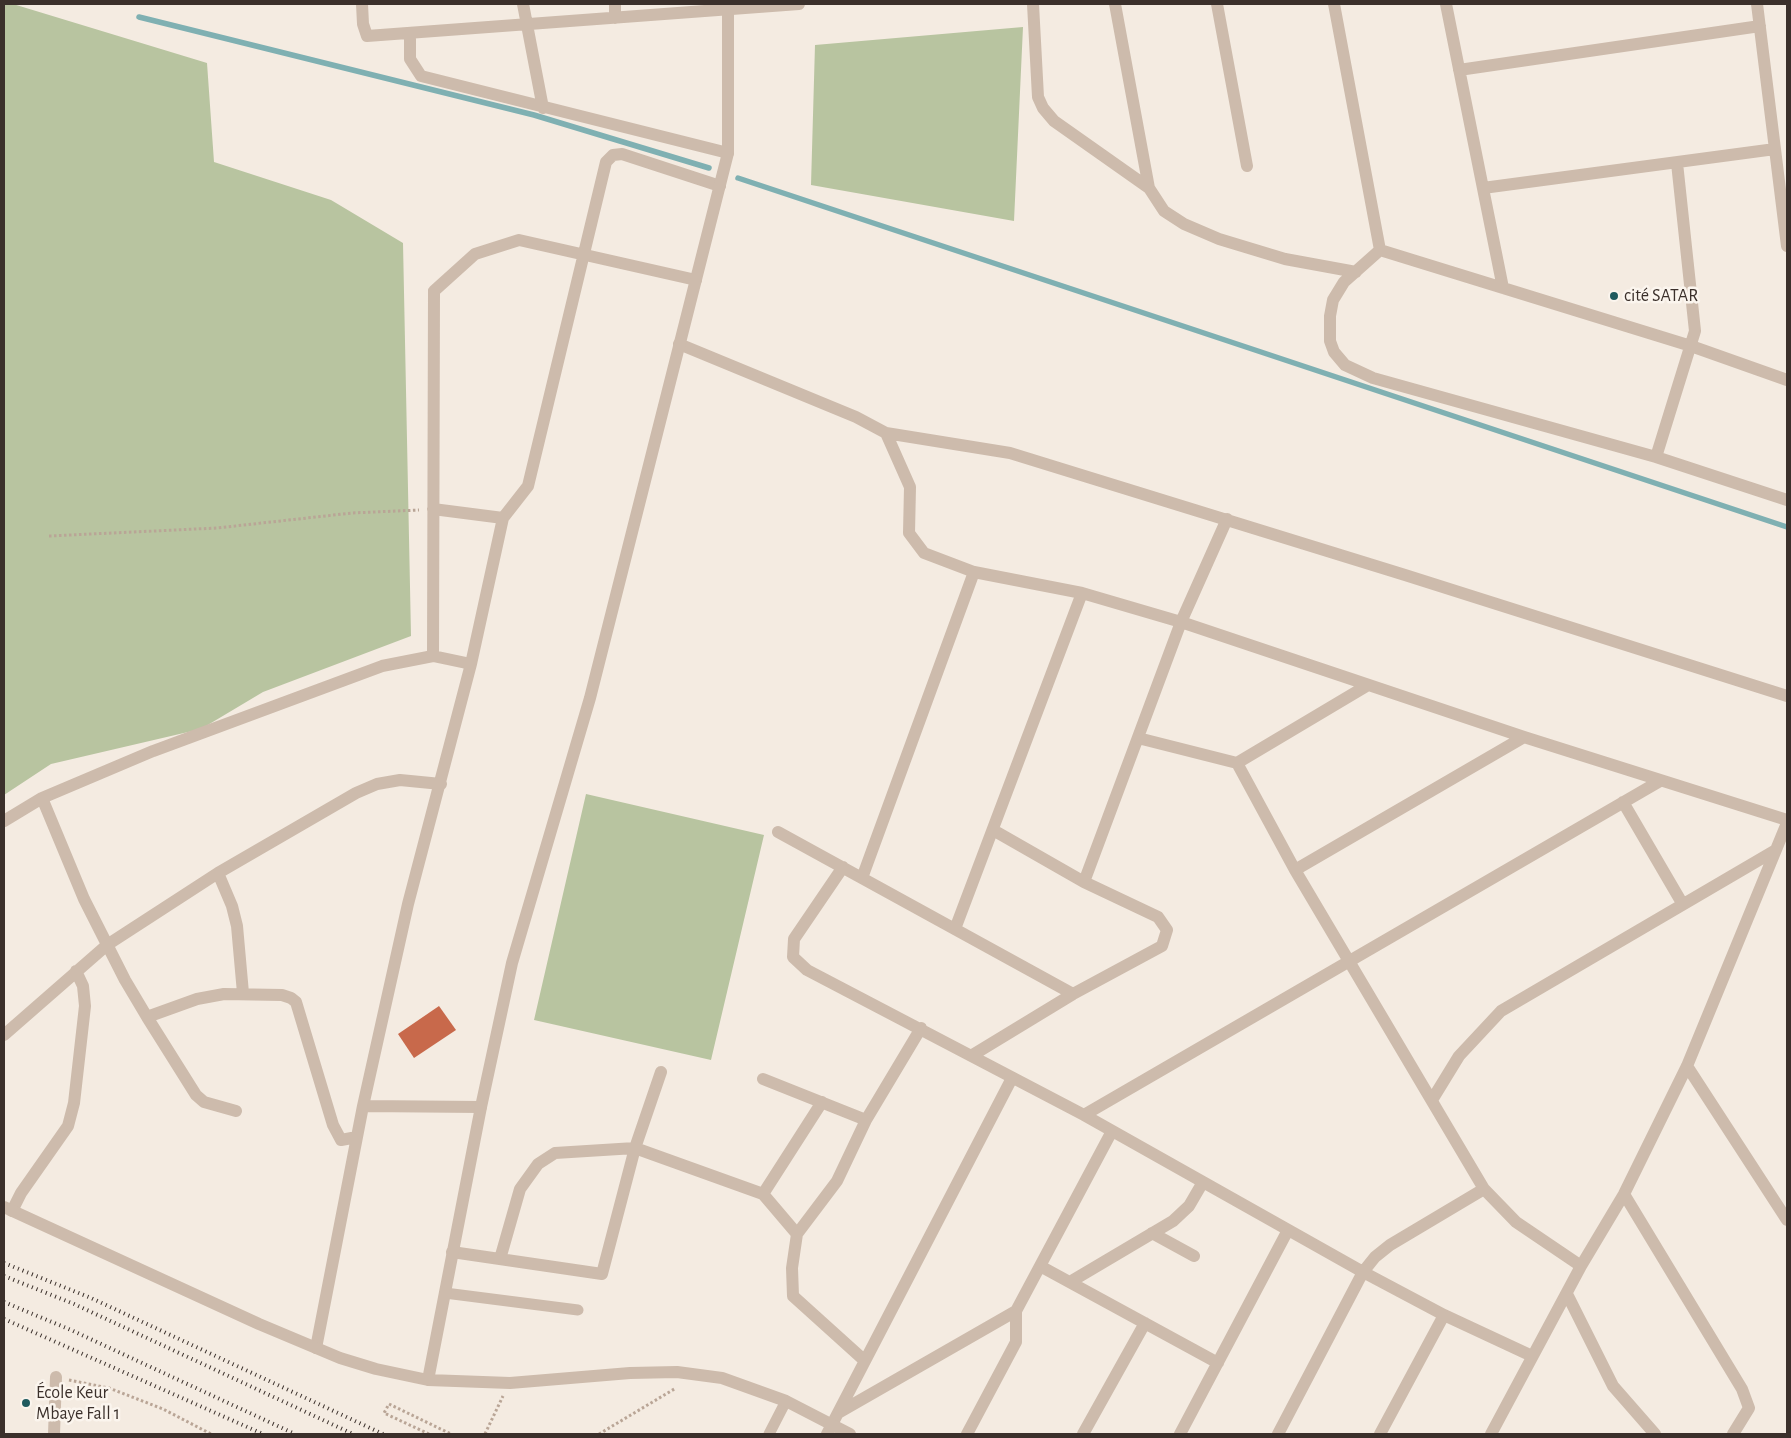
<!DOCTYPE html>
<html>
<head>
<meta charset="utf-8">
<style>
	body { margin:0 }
	#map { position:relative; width:1791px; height:1438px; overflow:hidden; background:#f4ebe1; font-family:"Alegreya Sans",sans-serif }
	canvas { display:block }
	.frame { position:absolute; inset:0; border:5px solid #3b302b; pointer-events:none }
</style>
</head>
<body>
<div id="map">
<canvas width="1791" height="1438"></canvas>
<div class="frame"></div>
</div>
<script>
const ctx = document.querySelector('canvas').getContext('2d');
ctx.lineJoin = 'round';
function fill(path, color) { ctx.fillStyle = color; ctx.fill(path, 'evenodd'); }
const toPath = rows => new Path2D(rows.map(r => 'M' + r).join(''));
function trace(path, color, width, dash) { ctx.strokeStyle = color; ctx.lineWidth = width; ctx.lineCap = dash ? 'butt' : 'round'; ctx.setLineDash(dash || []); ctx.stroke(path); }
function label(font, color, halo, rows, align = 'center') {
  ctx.font = font + ' "Alegreya Sans",sans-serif'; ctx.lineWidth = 5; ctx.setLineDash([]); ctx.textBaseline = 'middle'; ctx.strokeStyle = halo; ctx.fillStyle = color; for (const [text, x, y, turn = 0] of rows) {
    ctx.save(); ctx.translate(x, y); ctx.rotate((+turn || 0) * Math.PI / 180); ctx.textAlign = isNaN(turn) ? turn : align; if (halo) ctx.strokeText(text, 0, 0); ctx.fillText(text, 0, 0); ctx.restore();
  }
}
const green = toPath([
	[4,4,13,4,207,63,214,162,331,200,403,243,411,636,263,692,201,729,51,764,4,795],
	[1023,27,1014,221,811,185,815,45],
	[586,794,764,835,711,1060,534,1020]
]);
const stream = toPath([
	[139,17,534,115,709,168],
	[738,178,1787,527]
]);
const building = toPath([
	[439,1006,456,1030,414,1058,398,1034]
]);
const path = toPath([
	[49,536,217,528,352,513,419,510],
	[69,1380,109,1388,163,1409,211,1434],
	[429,1434,384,1413,389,1404,451,1434],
	[485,1434,503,1396],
	[599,1434,676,1388]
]);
const service = toPath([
	[445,1293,578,1310],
	[769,1434,786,1401]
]);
const minor = toPath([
	[362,4,363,24,367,36,799,4],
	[523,4,543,108],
	[1033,4,1038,97,1043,108,1054,121,1149,188],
	[1115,4,1149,188,1164,211,1184,224,1219,239,1285,259,1356,272],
	[1217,4,1247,166],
	[1334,4,1380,250,1344,282,1333,300,1330,316,1330,341,1334,352,1345,365,1373,378,1656,457,1787,500],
	[1446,4,1503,288],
	[1757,4,1787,246],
	[615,18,615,4],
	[410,33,410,59,421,76,728,153],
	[1459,70,1760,26],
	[1483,188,1775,149],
	[1380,250,1691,346,1787,380],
	[679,344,856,417,886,433,910,487,909,533,924,553,974,572,1082,593,1181,622,1524,737,1787,820],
	[886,433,1010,453,1405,575,1787,696],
	[1656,457,1695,331,1677,163],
	[433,509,503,518],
	[433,656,434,291,475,254,519,240,696,280],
	[1138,738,1237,763,1368,685],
	[1237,763,1295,870,1484,1189,1516,1222,1581,1266],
	[42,798,84,899,125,980,147,1017,196,1095,204,1102,236,1111],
	[1623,802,1682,903],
	[4,821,42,798,153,751,382,666,433,656,471,664],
	[778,832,1073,994],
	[843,867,794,939,793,957,807,970,1084,1115,1363,1272,1444,1315,1532,1356],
	[1295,870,1524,737],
	[218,873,232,906,237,926,243,993],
	[862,878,974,572],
	[1084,882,1181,622,1227,519],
	[955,929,1082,593],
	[147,1017,197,999,224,994,282,995,291,998,296,1002,333,1125,341,1140,357,1137],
	[4,1035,107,945,218,873,356,793,377,784,400,780,441,784],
	[971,1056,1073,994,1162,946,1167,930,1158,917,1084,882,993,830],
	[1687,1066,1787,1220],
	[763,1079,866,1120],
	[1432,1100,1459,1056,1501,1011,1776,850],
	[363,1106,481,1107],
	[1084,1115,1660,781],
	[763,1194,822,1102],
	[1624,1194,1742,1389,1749,1408,1733,1434],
	[12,1211,21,1193,68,1126,74,1103,85,1006,83,986,76,971],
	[1152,1233,1194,1256],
	[452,1252,602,1274,635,1148,661,1072],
	[500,1259,520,1189,538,1164,555,1153,635,1148,763,1194,797,1234],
	[1040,1266,1218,1363],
	[1070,1282,1173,1221,1189,1206,1203,1182],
	[1567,1294,1613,1386,1655,1434],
	[316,1348,363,1106,408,904,471,664,503,518,528,486,606,162,613,155,622,154,720,186],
	[865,1361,793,1296,792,1268,797,1234,837,1181,866,1120,921,1028],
	[838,1413,1016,1311],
	[54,1434,56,1377],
	[827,1434,1012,1078],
	[967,1434,1016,1342,1016,1311,1112,1131],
	[1083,1434,1145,1323],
	[1180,1434,1288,1230],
	[1278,1434,1363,1272,1375,1257,1390,1245,1484,1189],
	[1380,1434,1444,1315],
	[1491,1434,1581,1266,1624,1194,1687,1066,1787,823]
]);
const tertiary = toPath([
	[4,1207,259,1324,340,1358,376,1369,428,1380,510,1383,630,1373,677,1372,722,1378,786,1401,850,1434],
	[428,1380,481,1107,512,963,590,698,728,153,728,4]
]);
const rail = toPath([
	[4,1263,91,1298,383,1434],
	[4,1276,74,1304,353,1434],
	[4,1302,71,1330,295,1434],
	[4,1319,263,1434]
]);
const markers = [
	[1614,296,5,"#1f5a5e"],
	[26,1403,5,"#1f5a5e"]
];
const poiNames = [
	["cité SATAR",1624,296],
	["École Keur",36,1393],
	["Mbaye Fall 1",36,1414]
];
fill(green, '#b8c4a0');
trace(stream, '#7fb0b2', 5.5);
fill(building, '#c8694b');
trace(path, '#b9a596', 3, [2.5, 2.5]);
trace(service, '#cdbbac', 11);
trace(minor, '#cdbbac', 12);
trace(tertiary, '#cdbbac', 12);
trace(rail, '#3b302b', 4, [1, 4]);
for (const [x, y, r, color] of markers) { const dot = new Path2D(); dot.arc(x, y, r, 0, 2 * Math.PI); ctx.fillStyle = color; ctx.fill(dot); trace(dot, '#fbf5ee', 2); }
label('18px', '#3b302b', '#fbf5ee', poiNames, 'left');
</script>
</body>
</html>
